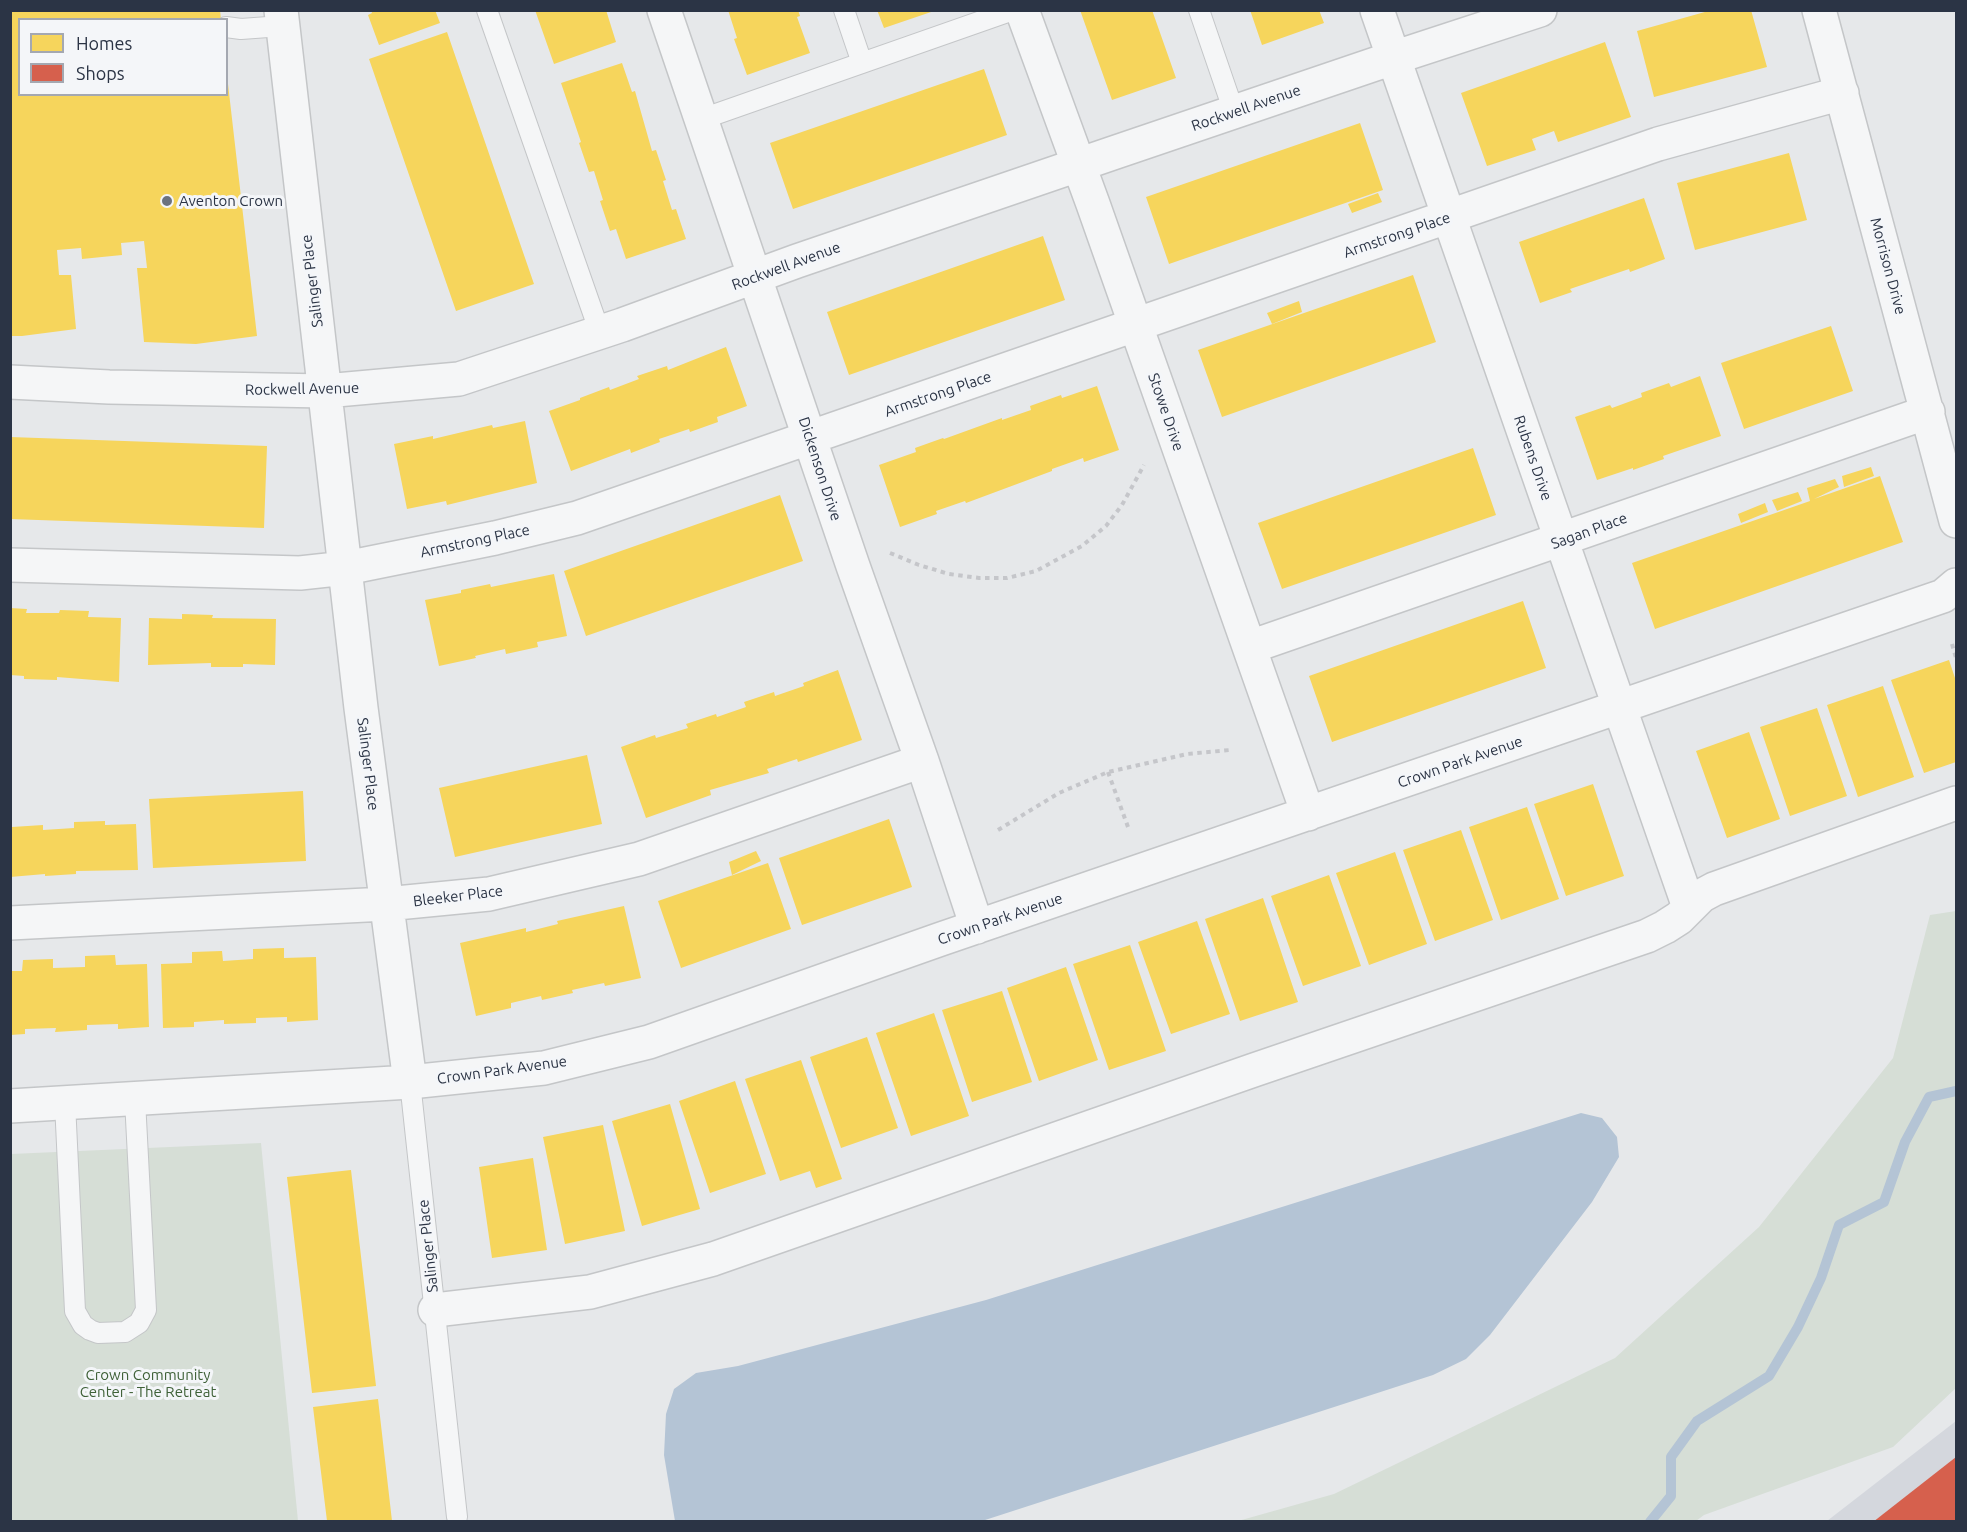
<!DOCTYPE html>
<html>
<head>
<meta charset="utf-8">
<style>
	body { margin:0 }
	#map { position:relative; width:1967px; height:1532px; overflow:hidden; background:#e6e8ea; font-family:Ubuntu,sans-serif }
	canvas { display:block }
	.frame { position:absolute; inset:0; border:12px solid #2b3445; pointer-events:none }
	.legend { position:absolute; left:18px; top:18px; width:210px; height:78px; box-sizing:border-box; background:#f4f6f9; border:2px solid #a4a8b1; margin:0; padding:8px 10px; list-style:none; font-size:18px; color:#2b3445 }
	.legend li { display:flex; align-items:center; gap:12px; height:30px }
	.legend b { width:30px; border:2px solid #a4a8b1 }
</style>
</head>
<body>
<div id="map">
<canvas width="1967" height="1532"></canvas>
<div class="frame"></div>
<ul class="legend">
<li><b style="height:16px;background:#f6d55c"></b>Homes</li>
<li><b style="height:16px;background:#d6604d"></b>Shops</li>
</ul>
</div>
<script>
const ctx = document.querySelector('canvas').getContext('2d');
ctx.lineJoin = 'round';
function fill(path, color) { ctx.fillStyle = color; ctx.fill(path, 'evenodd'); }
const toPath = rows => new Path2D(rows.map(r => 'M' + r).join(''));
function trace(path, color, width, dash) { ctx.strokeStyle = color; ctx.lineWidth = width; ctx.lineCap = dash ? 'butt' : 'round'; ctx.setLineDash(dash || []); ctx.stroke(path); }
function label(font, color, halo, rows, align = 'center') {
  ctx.font = font + ' Ubuntu,sans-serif'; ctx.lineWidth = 6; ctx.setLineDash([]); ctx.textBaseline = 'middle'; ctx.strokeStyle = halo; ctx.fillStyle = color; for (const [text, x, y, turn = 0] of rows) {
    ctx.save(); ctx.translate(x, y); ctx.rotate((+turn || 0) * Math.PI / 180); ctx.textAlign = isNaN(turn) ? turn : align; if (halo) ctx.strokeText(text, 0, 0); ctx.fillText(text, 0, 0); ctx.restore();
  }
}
const built = toPath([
	[1956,1421,1956,1521,1827,1521]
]);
const green = toPath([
	[1956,911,1956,1388,1893,1447,1704,1515,1696,1521,1238,1521,1334,1494,1615,1358,1759,1227,1893,1058,1930,915],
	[261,1143,298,1521,11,1522,11,1154]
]);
const water = toPath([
	[1581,1113,1602,1118,1617,1137,1619,1157,1592,1202,1490,1335,1466,1359,1433,1375,982,1521,675,1521,664,1455,666,1414,674,1389,696,1373,738,1366,986,1300]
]);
const homes = toPath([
	[10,10,220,10,221,20,20,20,20,94,226,94,228,84,257,336,196,344,144,342,137,268,147,268,144,241,121,243,122,255,82,259,81,248,57,250,59,275,71,275,76,329,22,336,10,336],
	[371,10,435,10,440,23,379,45,368,15,372,13],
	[535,10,606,10,616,42,554,64],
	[728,10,798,10,800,16,797,17,810,53,747,75,734,39,737,38],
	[877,10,934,10,934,11,884,28],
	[1080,10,1152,10,1176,78,1112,100],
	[1250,10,1319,10,1324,23,1262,45],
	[1712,10,1751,10,1767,67,1654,97,1637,31],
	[447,32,534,284,456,311,369,59],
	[1605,42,1631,117,1558,142,1554,131,1532,139,1536,150,1487,166,1461,93],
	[622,63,632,92,635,91,652,151,656,150,666,180,663,181,672,210,676,209,686,239,626,259,616,229,610,231,600,201,603,200,594,171,589,172,579,143,581,142,561,83],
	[984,69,1007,135,793,209,770,143],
	[1360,123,1383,190,1169,264,1146,197],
	[1789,153,1807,220,1695,250,1677,183],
	[1378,193,1382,202,1352,213,1348,204],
	[1644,198,1665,259,1630,272,1629,269,1570,289,1572,292,1540,303,1519,242],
	[1043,236,1065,300,849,375,827,312],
	[1413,275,1436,342,1222,417,1198,350],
	[1299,301,1302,312,1272,324,1267,313],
	[1831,326,1853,391,1744,429,1721,363],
	[726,347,747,406,717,417,718,422,690,432,689,429,659,439,660,442,631,453,630,449,571,471,549,411,580,400,580,398,609,387,610,390,639,379,637,376,667,366,668,370],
	[1700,376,1721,436,1663,456,1664,459,1633,470,1633,468,1597,480,1575,417,1610,405,1612,408,1642,397,1641,393,1669,383,1671,387],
	[1097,386,1119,450,1084,462,1083,458,1052,469,1052,471,966,503,965,501,936,511,937,514,900,527,879,465,916,452,915,448,943,438,944,439,1002,418,1002,420,1031,410,1030,406,1061,395,1062,398],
	[525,421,537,483,447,505,446,501,407,509,394,444,433,436,433,439,492,425,493,428],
	[10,437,267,446,264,528,10,519],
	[1473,448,1496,515,1282,589,1258,523],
	[1871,467,1874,476,1844,487,1842,476],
	[1880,476,1903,542,1655,629,1632,563,1810,501,1807,488,1835,479,1839,487,1814,499],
	[1798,492,1802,501,1777,511,1772,500],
	[780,495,803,561,586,636,564,571],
	[1765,503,1768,512,1741,523,1738,514],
	[554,574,567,636,537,642,538,647,506,654,505,649,475,656,476,658,439,666,425,600,461,593,461,590,490,584,491,587],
	[1523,601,1546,668,1332,742,1309,676],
	[10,608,27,609,26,613,59,613,60,610,89,611,88,617,121,618,119,682,57,677,57,680,24,679,24,676,10,675],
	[182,614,213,615,212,618,276,619,275,665,243,664,243,667,211,667,211,663,148,665,149,618,182,619],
	[1949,660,1956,681,1956,762,1924,773,1891,680],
	[838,670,862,740,798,762,797,759,767,769,769,773,710,790,711,795,646,818,621,747,655,735,656,738,688,728,686,724,716,714,717,717,746,707,744,702,774,692,775,696,804,686,803,683],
	[1883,686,1914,777,1858,797,1827,705],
	[1817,708,1847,796,1790,816,1760,727],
	[1749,732,1780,819,1727,838,1696,751],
	[587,755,602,824,455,857,439,788],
	[1593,784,1624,876,1566,896,1534,804],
	[303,791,306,861,153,868,149,799],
	[1527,807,1559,899,1501,920,1469,827],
	[889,819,912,887,802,925,779,858],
	[105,821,105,825,136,824,138,870,76,871,76,874,45,876,45,874,10,877,12,827,43,825,43,830,74,828,74,822],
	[1461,830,1493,920,1435,941,1403,850],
	[756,851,761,861,732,875,729,862],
	[1395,852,1427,944,1369,965,1336,873],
	[768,863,791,929,681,968,658,901],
	[1329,875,1361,966,1303,986,1271,896],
	[1263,898,1298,1002,1240,1021,1205,919],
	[624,906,641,978,605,986,604,983,572,990,573,993,542,1000,541,996,511,1003,511,1008,476,1016,460,943,526,928,526,932,558,924,557,921],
	[1197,921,1230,1014,1171,1034,1138,942],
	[1130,945,1166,1051,1109,1070,1073,964],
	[284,948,284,958,316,957,318,1020,287,1022,287,1017,256,1018,256,1023,224,1024,224,1020,194,1022,194,1027,163,1028,161,964,192,963,192,952,222,951,223,961,253,959,253,949],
	[115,955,116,965,147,964,149,1027,118,1029,118,1024,87,1025,87,1030,55,1032,56,1028,25,1029,25,1034,10,1035,10,971,22,971,23,960,53,959,53,968,85,967,85,956],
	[1066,967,1098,1060,1039,1081,1007,988],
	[1002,991,1032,1082,972,1102,942,1010],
	[934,1013,969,1116,911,1136,876,1033],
	[867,1037,898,1128,841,1148,810,1057],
	[801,1060,842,1179,816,1188,810,1171,780,1181,745,1079],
	[735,1081,766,1174,710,1193,679,1101],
	[670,1104,700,1209,642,1226,612,1121],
	[603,1125,625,1231,565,1244,543,1137],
	[533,1158,547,1250,492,1258,479,1167],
	[351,1170,376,1386,312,1393,287,1177],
	[378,1399,392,1521,327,1521,313,1407]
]);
const shops = toPath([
	[1956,1457,1956,1522,1873,1522]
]);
const stream = toPath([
	[1650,1522,1671,1496,1671,1457,1697,1421,1769,1376,1798,1327,1821,1278,1839,1225,1884,1202,1905,1142,1929,1097,1956,1091]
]);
const path = toPath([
	[890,553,919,565,949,574,979,578,1007,578,1036,571,1082,546,1106,526,1122,505,1144,465],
	[1952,644,1956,658],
	[1108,772,1128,827],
	[998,830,1059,793,1108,772,1187,754,1230,750]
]);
const service = toPath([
	[487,10,600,333],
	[844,10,862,63],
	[1199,10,1234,112],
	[226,27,241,29,282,26],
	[702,119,1013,10],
	[410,1082,457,1517],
	[65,1103,75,1311,83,1325,90,1330,98,1333,125,1332,139,1323,146,1310,135,1100]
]);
const minor = toPath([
	[281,10,361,708,410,1082],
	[664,10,853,566,922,761,977,927],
	[1022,10,1093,204,1308,814],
	[1377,10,1689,907],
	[1819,10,1956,521],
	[10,382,109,387,325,391,459,379,622,325,797,261,1116,152,1393,58,1540,10],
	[10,565,300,573,346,568,495,538,577,518,1658,144,1842,93],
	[1250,647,1928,412],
	[10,923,386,904,489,894,639,859,922,761],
	[10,1106,410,1082,544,1068,649,1042,941,939,1943,596,1956,585],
	[435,1310,590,1292,713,1259,1254,1070,1647,936,1665,927,1679,918,1701,896,1714,889,1956,803]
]);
const markers = [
	[167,201,6,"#6c737f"]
];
const streetNames = [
	["Rockwell Avenue",1246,108,-19],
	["Armstrong Place",1397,235,-19],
	["Rockwell Avenue",786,266,-20],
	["Morrison Drive",1888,266,75],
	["Salinger Place",312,281,-97],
	["Rockwell Avenue",302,389,-1],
	["Armstrong Place",938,394,-19],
	["Stowe Drive",1166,412,71],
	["Rubens Drive",1533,458,71],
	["Dickenson Drive",820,469,72],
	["Sagan Place",1589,531,-20],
	["Armstrong Place",475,541,-12],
	["Crown Park Avenue",1460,762,-19],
	["Salinger Place",368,764,83],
	["Bleeker Place",458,896,-7],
	["Crown Park Avenue",1000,919,-19],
	["Crown Park Avenue",502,1070,-8],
	["Salinger Place",428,1246,-96]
];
const poiNames = [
	["Aventon Crown",179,201]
];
const parkNames = [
	["Crown Community",148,1375],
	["Center - The Retreat",148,1392]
];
fill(built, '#d4d7dd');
fill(green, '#d6ded6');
fill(water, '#b4c4d5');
fill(homes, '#f6d55c');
fill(shops, '#d6604d');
trace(stream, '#b4c4d5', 10);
trace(service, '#c4c6c8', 22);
trace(minor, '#c4c6c8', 36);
trace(path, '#c5c6ca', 4, [4.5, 4.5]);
trace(service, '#f5f6f7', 20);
trace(minor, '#f5f6f7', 33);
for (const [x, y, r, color] of markers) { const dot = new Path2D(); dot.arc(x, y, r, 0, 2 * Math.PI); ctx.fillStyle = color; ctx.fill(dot); trace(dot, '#f4f6f9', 2); }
label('15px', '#2b3445', '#f4f6f9', streetNames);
label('15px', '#2b3445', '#f4f6f9', poiNames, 'left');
label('15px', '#3f6138', '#f4f6f9', parkNames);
</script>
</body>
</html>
